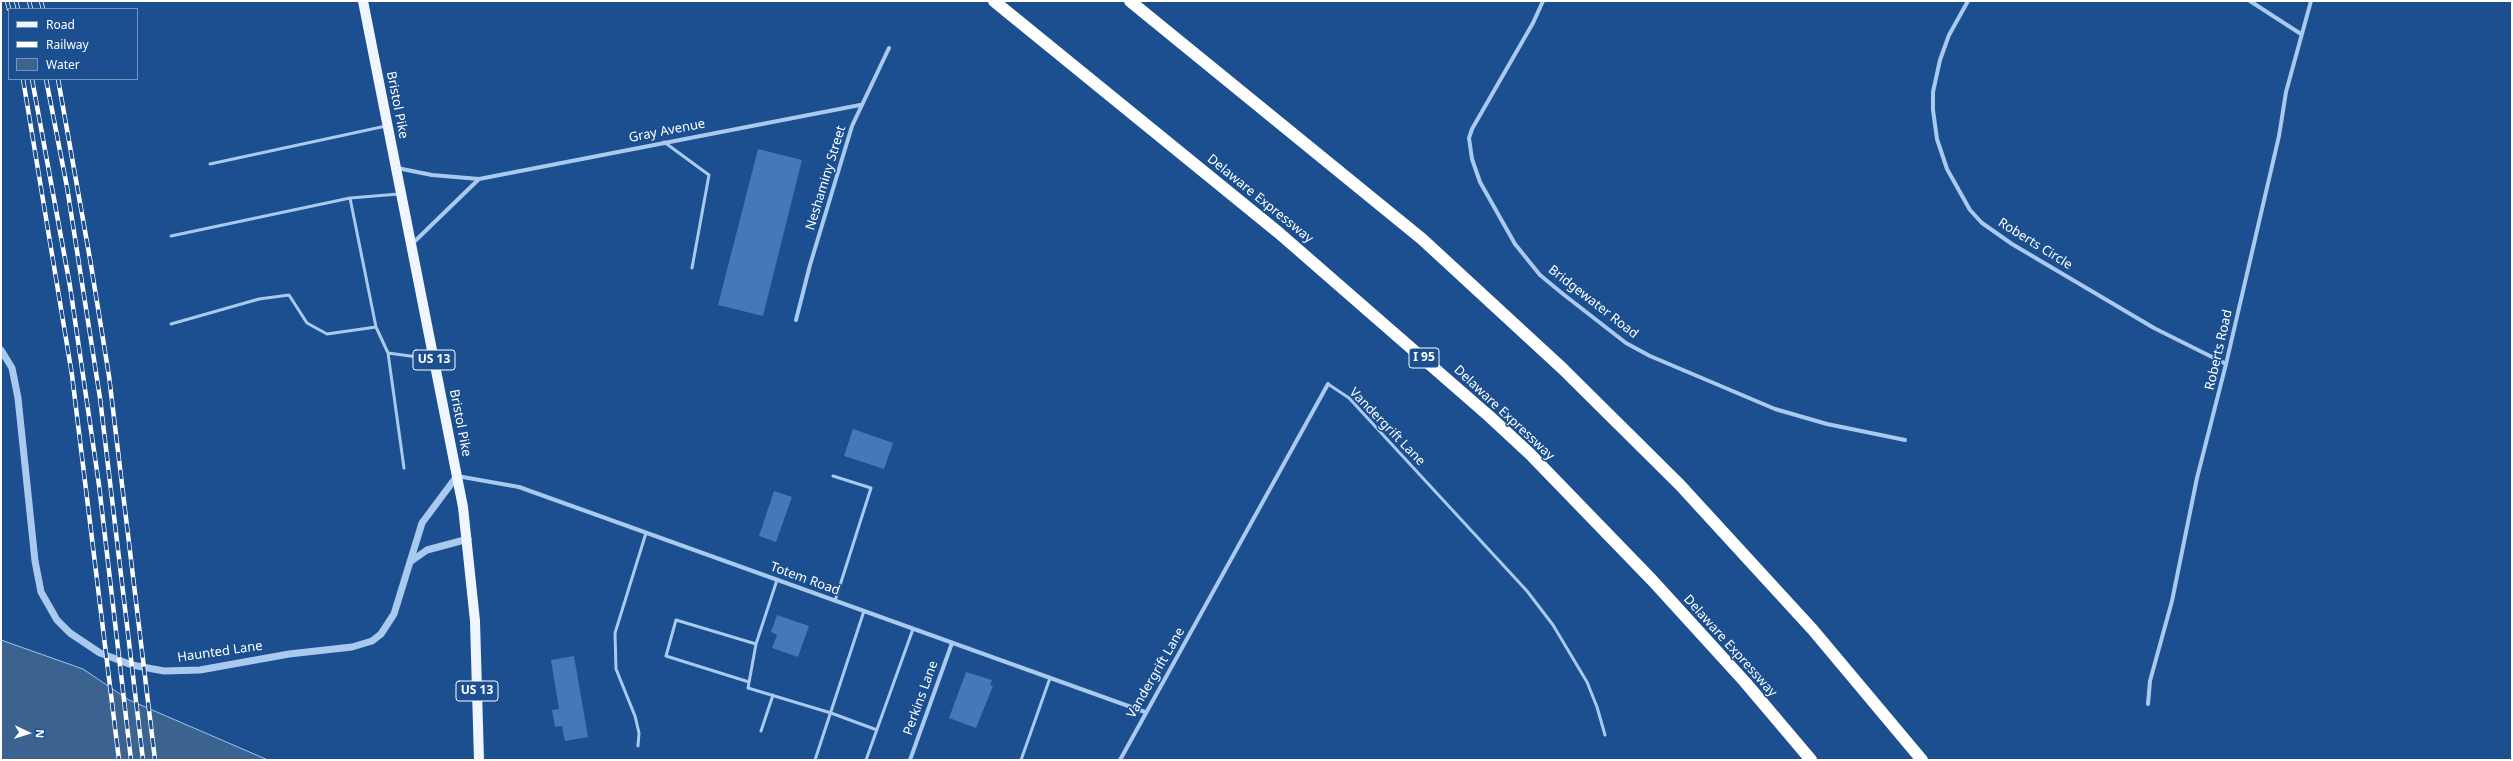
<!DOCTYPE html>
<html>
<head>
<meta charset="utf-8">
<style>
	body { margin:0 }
	#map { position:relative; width:2513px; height:761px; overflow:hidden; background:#1b4f8f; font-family:"Noto Sans",sans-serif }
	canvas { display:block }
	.frame { position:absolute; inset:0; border:2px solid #fff; pointer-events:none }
	.legend { position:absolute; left:8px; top:8px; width:130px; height:72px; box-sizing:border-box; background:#1b4f8f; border:1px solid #7695bc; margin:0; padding:5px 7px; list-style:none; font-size:12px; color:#fff }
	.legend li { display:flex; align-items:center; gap:8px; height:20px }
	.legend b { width:20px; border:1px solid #7695bc }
	.north { position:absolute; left:8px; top:713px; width:40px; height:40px; -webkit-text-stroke:3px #1b4f8f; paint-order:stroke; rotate:94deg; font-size:11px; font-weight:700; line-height:16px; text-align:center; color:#fff }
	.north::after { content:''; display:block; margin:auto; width:14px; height:18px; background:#fff; clip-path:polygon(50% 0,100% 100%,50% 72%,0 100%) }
</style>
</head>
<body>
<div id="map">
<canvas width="2513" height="761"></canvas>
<div class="frame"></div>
<ul class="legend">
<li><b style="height:5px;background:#f0f6ff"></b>Road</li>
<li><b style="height:5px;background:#fff"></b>Railway</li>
<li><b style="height:11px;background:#3c6290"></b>Water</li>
</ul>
<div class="north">N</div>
</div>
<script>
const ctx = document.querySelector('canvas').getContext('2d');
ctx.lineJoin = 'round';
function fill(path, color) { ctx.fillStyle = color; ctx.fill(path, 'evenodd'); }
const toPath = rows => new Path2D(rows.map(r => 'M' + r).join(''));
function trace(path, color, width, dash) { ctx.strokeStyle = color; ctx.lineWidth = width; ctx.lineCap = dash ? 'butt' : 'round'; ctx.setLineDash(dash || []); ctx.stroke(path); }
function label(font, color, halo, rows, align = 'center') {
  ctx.font = font + ' "Noto Sans",sans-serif'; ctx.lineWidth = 3; ctx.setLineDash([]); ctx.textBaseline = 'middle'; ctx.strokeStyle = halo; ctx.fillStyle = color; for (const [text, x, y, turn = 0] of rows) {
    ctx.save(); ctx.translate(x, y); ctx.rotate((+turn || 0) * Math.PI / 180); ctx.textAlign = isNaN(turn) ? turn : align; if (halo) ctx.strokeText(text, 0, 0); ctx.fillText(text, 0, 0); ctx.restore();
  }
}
const water = toPath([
	[1,640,83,669,129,700,268,760,1,760,1,640]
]);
const building = toPath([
	[758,149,802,160,763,316,718,305],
	[853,429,893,443,884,469,844,456],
	[774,491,792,497,776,542,759,536],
	[777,615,809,626,798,657,772,648,777,635,771,632],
	[574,656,588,737,565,741,562,726,555,727,552,710,559,709,551,660],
	[966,672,992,680,990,685,993,686,976,728,949,718]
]);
const service = toPath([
	[664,142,709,175,692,268],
	[210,164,386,126],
	[399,194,350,198,376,327,388,353,432,359],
	[171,236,350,198],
	[171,324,259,299,289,295,307,323,327,334,376,327],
	[388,353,404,468],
	[1328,384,1349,398,1527,591,1553,625,1587,682,1597,707,1605,735],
	[833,476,871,488,835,601],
	[777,580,756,644,748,688,831,713,877,730],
	[749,682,666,656,676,620,756,644],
	[761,731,773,695],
	[638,746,639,733,635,716,616,669,615,633,646,533],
	[815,760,864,611],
	[866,760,913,629],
	[1021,760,1050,678]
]);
const minor = toPath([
	[1543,1,1533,23,1472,129,1469,138,1472,159,1480,182,1515,244,1540,275,1563,294,1626,343,1650,356,1775,409,1827,424,1905,440],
	[1968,1,1949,35,1940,60,1933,92,1933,110,1937,139,1947,169,1970,210,1982,223,2012,244,2154,328,2226,364],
	[2250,1,2301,34],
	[397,168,432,175,479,179,860,105],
	[413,243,479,179],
	[796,320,810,265,852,126,889,48],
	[457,476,519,487,1145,712],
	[2148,704,2150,681,2172,601,2197,478,2226,364,2279,136,2286,92,2311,1],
	[910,760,952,643],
	[1120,760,1328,384]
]);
const tertiary = toPath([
	[1,350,12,368,18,398,35,561,41,592,57,620,70,633,100,653,132,665,164,671,200,670,289,654,352,647,372,641,381,634,394,614,422,523,457,476],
	[410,562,427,550,468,539]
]);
const primary = toPath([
	[363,1,463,507,475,621,479,760]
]);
const motorway = toPath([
	[994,1,1279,233,1489,416,1530,454,1652,580,1745,682,1811,760],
	[1130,1,1422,239,1563,369,1680,485,1813,630,1922,760]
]);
const rail = toPath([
	[7,1,9,9],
	[16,1,18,9],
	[29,1,31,9],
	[41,1,43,9],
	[23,79,72,375,119,760],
	[32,79,70,286,99,485,131,760],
	[46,79,67,187,100,398,143,760],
	[58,79,90,259,109,376,155,760]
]);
const shields = [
	[1424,358,30],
	[434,360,42],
	[477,691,42]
];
const shieldNames = [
	["I 95",1424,358],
	["US 13",434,360],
	["US 13",477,691]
];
const streetNames = [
	["Bristol Pike",397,105,79],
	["Gray Avenue",667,131,-11],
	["Neshaminy Street",826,178,-73],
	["Delaware Expressway",1260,199,39],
	["Roberts Circle",2035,244,32],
	["Bridgewater Road",1593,302,38],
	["Roberts Road",2219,350,-77],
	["Delaware Expressway",1504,413,43],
	["Bristol Pike",460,423,79],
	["Vandergrift Lane",1387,427,46],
	["Totem Road",805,579,20],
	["Delaware Expressway",1730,646,48],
	["Haunted Lane",220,652,-8],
	["Vandergrift Lane",1156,673,-60],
	["Perkins Lane",921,698,-70]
];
fill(water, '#3c6290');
trace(water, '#9cc4f0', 1);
fill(building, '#4478b7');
trace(service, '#a9c9ee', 3);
trace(minor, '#a9c9ee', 4);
trace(tertiary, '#a9c9ee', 7);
trace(primary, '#f0f6ff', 10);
trace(motorway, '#fff', 12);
trace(rail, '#fff', 4.5);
trace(rail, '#1b4f8f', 3, [9]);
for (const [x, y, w] of shields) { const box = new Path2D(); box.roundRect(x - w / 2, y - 10, w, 20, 3); ctx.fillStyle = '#1b4f8f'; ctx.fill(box); trace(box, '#fff', 1); }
label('bold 12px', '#fff', null, shieldNames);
label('13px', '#fff', '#1b4f8f', streetNames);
</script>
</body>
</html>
